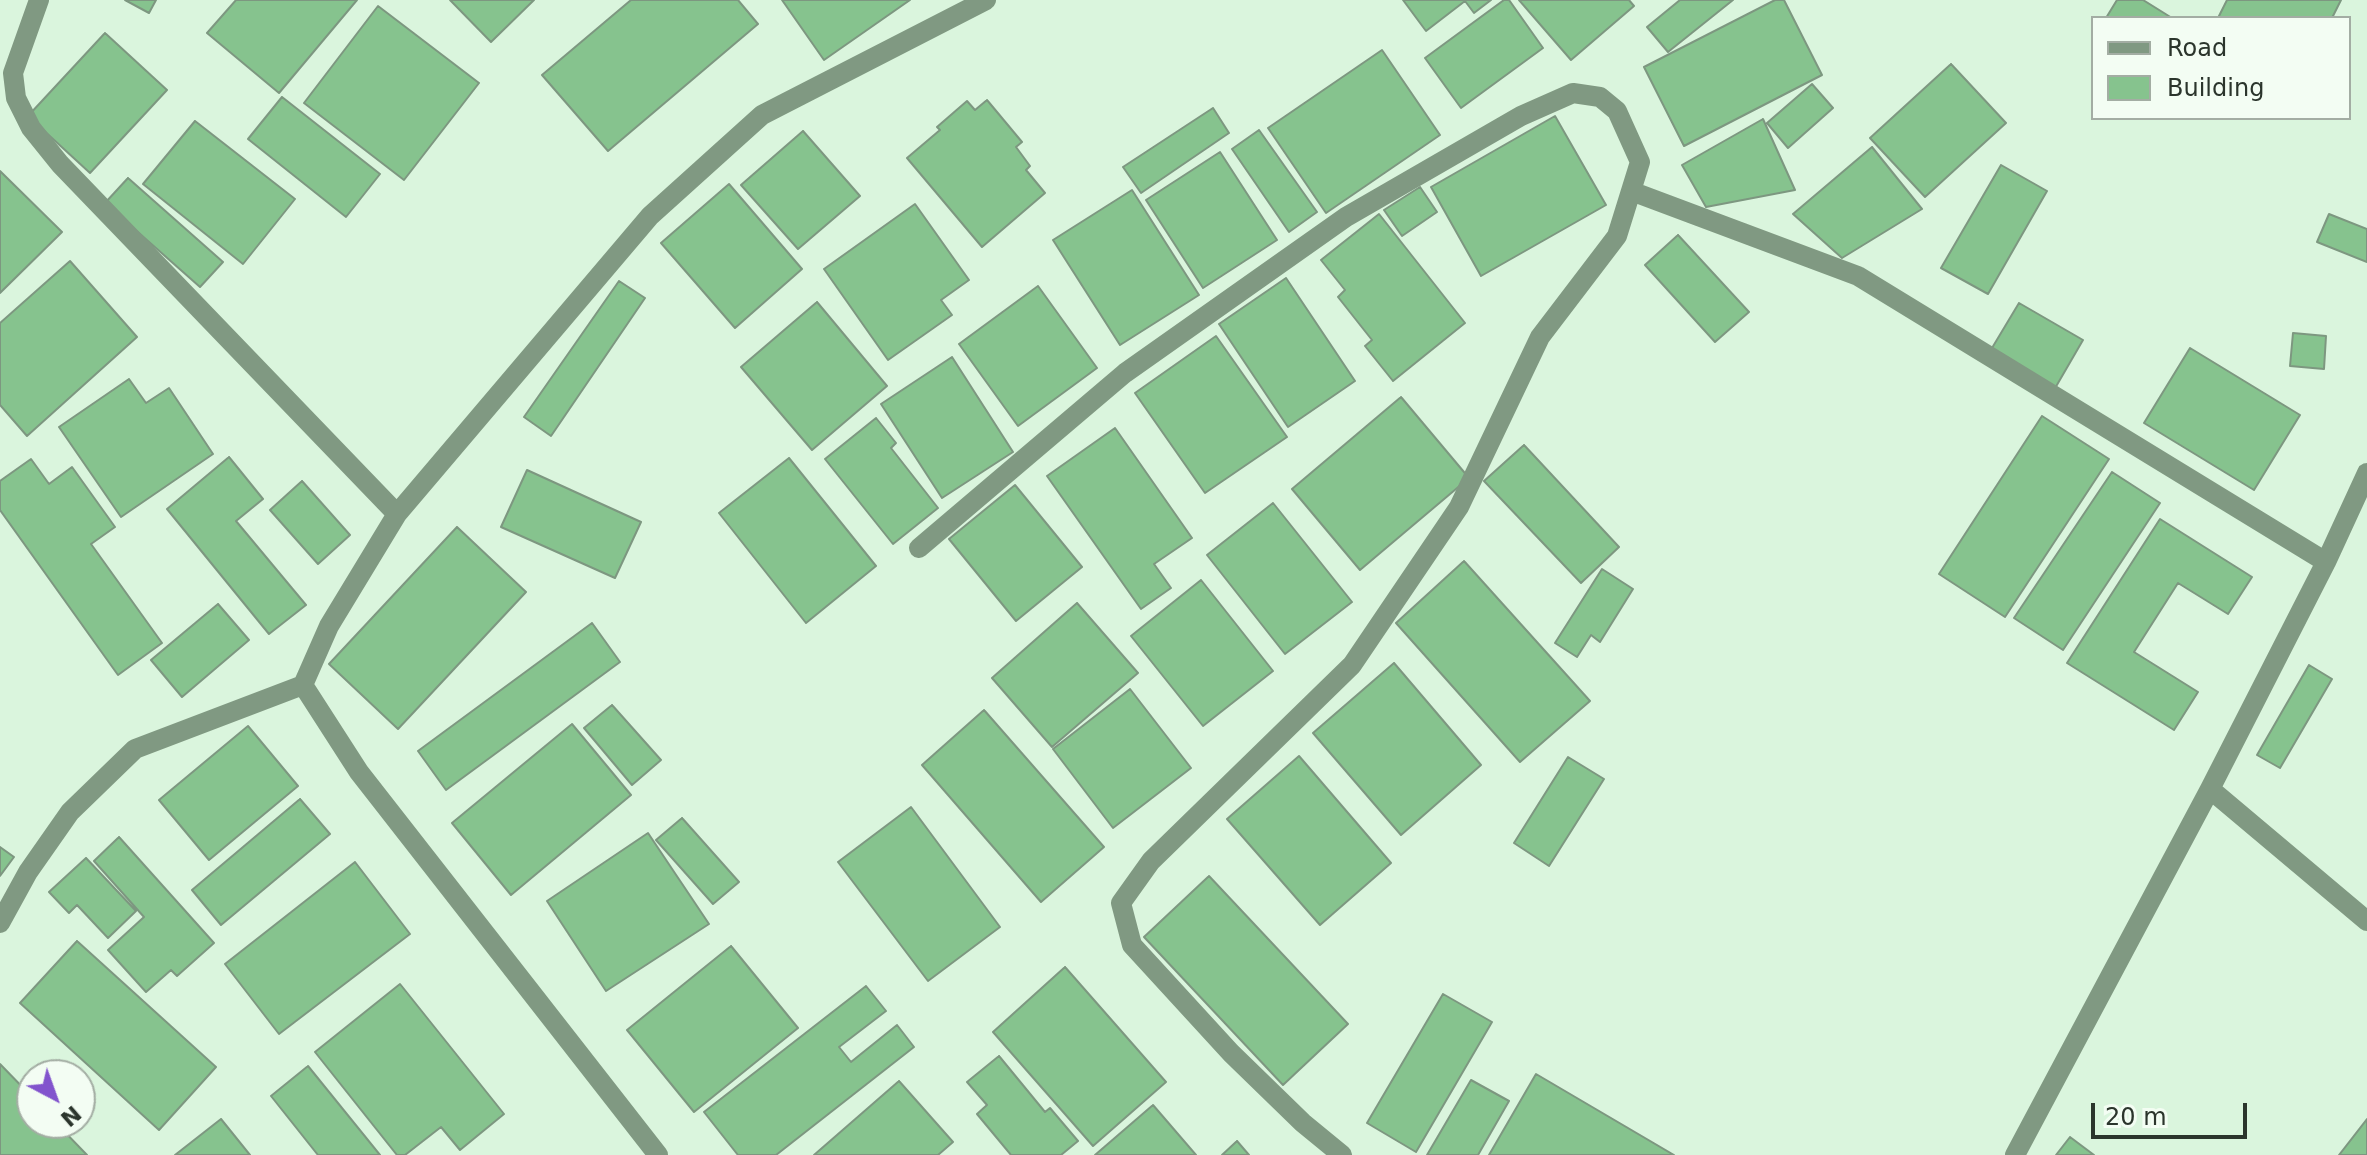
<!DOCTYPE html>
<html>
<head>
<meta charset="utf-8">
<style>
	body { margin:0 }
	#map { position:relative; width:2367px; height:1155px; overflow:hidden; background:#daf5dd; font-family:"DejaVu Sans",sans-serif }
	canvas { display:block }
	.legend { position:absolute; left:2091px; top:16px; width:260px; height:104px; box-sizing:border-box; background:#f3fdf3; border:2px solid #a3ada3; margin:0; padding:10px 14px; list-style:none; font-size:24px; color:#2b352c }
	.legend li { display:flex; align-items:center; gap:16px; height:40px }
	.legend b { width:40px; border:2px solid #a3ada3 }
	.north { position:absolute; left:16px; top:1059px; width:80px; height:80px; box-sizing:border-box; background:#f3fdf3; border:2px solid #a3ada3; border-radius:50%; rotate:139deg; font-size:22px; font-weight:700; line-height:32px; text-align:center; color:#2b352c }
	.north::after { content:''; display:block; margin:auto; width:28px; height:36px; background:#8254cd; clip-path:polygon(50% 0,100% 100%,50% 72%,0 100%) }
	.scale { position:absolute; left:2091px; top:1103px; width:156px; height:36px; box-sizing:border-box; border:4px solid #2b352c; border-top:0; padding-left:10px; font-size:24px; line-height:28px; white-space:nowrap; color:#2b352c; -webkit-text-stroke:6px #f3fdf3; paint-order:stroke }
</style>
</head>
<body>
<div id="map">
<canvas width="2367" height="1155"></canvas>
<ul class="legend">
<li><b style="height:10px;background:#809982"></b>Road</li>
<li><b style="height:22px;background:#86c38e"></b>Building</li>
</ul>
<div class="north">N</div>
<div class="scale">20 m</div>
</div>
<script>
const ctx = document.querySelector('canvas').getContext('2d');
ctx.lineJoin = 'round';
function fill(path, color) { ctx.fillStyle = color; ctx.fill(path, 'evenodd'); }
const toPath = rows => new Path2D(rows.map(r => 'M' + r).join(''));
function trace(path, color, width, dash) { ctx.strokeStyle = color; ctx.lineWidth = width; ctx.lineCap = dash ? 'butt' : 'round'; ctx.setLineDash(dash || []); ctx.stroke(path); }
const building = toPath([
	[125,0,156,0,149,13,125,0],
	[236,0,357,0,279,93,207,33,236,0],
	[450,0,534,0,491,42,450,0],
	[631,0,738,0,758,24,608,151,542,75,631,0],
	[782,0,910,0,824,60,782,0],
	[1403,0,1491,0,1474,13,1465,1,1426,31,1403,0],
	[1504,0,1509,0,1543,48,1461,108,1425,58,1504,0],
	[1519,0,1629,0,1634,6,1571,60,1519,0],
	[1680,0,1733,0,1668,52,1647,27,1680,0],
	[1775,0,1784,0,1822,75,1684,146,1644,67,1775,0],
	[2117,0,2143,0,2172,18,2106,18,2117,0],
	[2227,0,2341,0,2332,18,2218,18,2227,0],
	[378,6,479,83,404,180,304,103,378,6],
	[105,33,167,90,90,173,28,116,105,33],
	[1382,50,1440,135,1326,213,1268,128,1382,50],
	[1951,64,2006,123,1925,197,1870,138,1951,64],
	[1812,84,1833,108,1788,148,1767,123,1812,84],
	[282,97,380,174,346,217,248,139,282,97],
	[987,100,1022,142,1016,147,1030,166,1026,170,1045,193,982,247,907,158,940,130,937,127,967,101,975,110,987,100],
	[1213,108,1229,133,1141,193,1123,167,1213,108],
	[1555,116,1606,205,1481,276,1431,187,1555,116],
	[1763,119,1795,190,1706,207,1682,165,1763,119],
	[195,121,295,199,243,264,143,184,195,121],
	[1259,130,1317,212,1289,232,1232,149,1259,130],
	[803,131,860,196,798,249,741,185,803,131],
	[1872,147,1922,209,1842,258,1793,214,1872,147],
	[1220,152,1277,240,1203,288,1146,200,1220,152],
	[2001,165,2047,191,1988,294,1941,268,2001,165],
	[0,171,62,232,0,293,0,171],
	[128,178,223,262,200,287,105,203,128,178],
	[729,184,802,269,735,328,661,243,729,184],
	[1420,187,1437,212,1402,236,1384,210,1420,187],
	[1132,190,1199,295,1120,345,1053,240,1132,190],
	[915,204,969,280,941,300,952,315,888,360,824,269,915,204],
	[1379,214,1465,323,1393,381,1365,346,1372,340,1338,297,1345,290,1321,260,1379,214],
	[2329,214,2367,229,2367,262,2317,242,2329,214],
	[1678,235,1749,312,1715,342,1645,265,1678,235],
	[70,261,137,337,27,436,0,405,0,323,70,261],
	[1286,278,1355,381,1288,427,1219,324,1286,278],
	[619,281,645,298,551,436,524,417,619,281],
	[1038,286,1097,368,1018,426,959,344,1038,286],
	[817,302,887,386,812,450,741,367,817,302],
	[2019,303,2083,340,2054,390,1989,353,2019,303],
	[2293,333,2326,336,2324,369,2290,366,2293,333],
	[1216,336,1287,437,1205,493,1135,393,1216,336],
	[2190,348,2300,415,2254,490,2144,423,2190,348],
	[952,357,1013,452,942,498,881,404,952,357],
	[129,379,146,403,169,388,213,454,121,517,59,427,129,379],
	[1401,397,1469,478,1360,570,1292,489,1401,397],
	[2042,416,2109,459,2005,617,1939,574,2042,416],
	[876,418,896,443,891,448,938,508,893,544,825,459,876,418],
	[1115,428,1192,538,1154,564,1171,588,1141,609,1047,476,1115,428],
	[1524,445,1619,547,1581,583,1484,481,1524,445],
	[229,457,263,499,236,521,306,605,269,634,167,509,229,457],
	[789,458,876,566,806,623,719,513,789,458],
	[31,459,49,484,72,467,115,527,91,544,162,643,118,675,0,510,0,481,31,459],
	[527,470,641,522,615,578,501,527,527,470],
	[2112,472,2160,503,2063,650,2014,618,2112,472],
	[302,481,350,535,318,564,270,510,302,481],
	[1015,485,1082,567,1016,621,949,539,1015,485],
	[1273,503,1352,602,1285,654,1207,555,1273,503],
	[2160,519,2252,577,2228,614,2178,583,2134,652,2198,692,2174,730,2067,663,2160,519],
	[457,527,526,592,398,729,329,664,457,527],
	[1464,561,1590,701,1520,762,1396,623,1464,561],
	[1602,569,1633,589,1600,642,1591,635,1577,657,1555,643,1602,569],
	[1201,580,1273,671,1203,726,1131,636,1201,580],
	[1077,603,1138,673,1052,747,992,678,1077,603],
	[218,604,249,640,182,697,151,660,218,604],
	[592,623,620,662,446,790,418,751,592,623],
	[1394,663,1481,765,1401,835,1313,733,1394,663],
	[2309,665,2332,679,2280,768,2257,755,2309,665],
	[1130,689,1191,768,1113,828,1053,749,1130,689],
	[612,705,661,760,632,785,584,728,612,705],
	[984,710,1104,847,1041,902,922,765,984,710],
	[572,724,631,795,511,895,452,823,572,724],
	[248,726,298,786,209,860,159,800,248,726],
	[1299,756,1391,863,1320,925,1227,819,1299,756],
	[1568,757,1604,779,1549,866,1514,843,1568,757],
	[300,799,330,834,221,925,192,890,300,799],
	[911,807,1000,927,928,981,838,862,911,807],
	[682,818,739,882,713,904,656,840,682,818],
	[648,833,709,924,606,991,547,901,648,833],
	[119,837,214,943,177,976,171,970,146,992,108,950,144,917,94,861,119,837],
	[0,847,14,857,0,876,0,847],
	[86,858,136,911,108,938,77,905,69,913,49,892,86,858],
	[355,862,410,934,279,1034,225,964,355,862],
	[1209,876,1348,1024,1283,1085,1144,937,1209,876],
	[77,941,216,1067,159,1130,20,1003,77,941],
	[731,946,798,1028,694,1112,627,1030,731,946],
	[1065,967,1166,1082,1093,1146,993,1032,1065,967],
	[400,984,504,1114,460,1150,441,1127,405,1155,397,1155,315,1052,400,984],
	[866,986,886,1011,839,1047,851,1062,897,1025,914,1047,776,1155,738,1155,704,1112,866,986],
	[1443,994,1492,1022,1416,1152,1367,1123,1443,994],
	[999,1056,1045,1112,1050,1108,1078,1141,1061,1155,1011,1155,977,1114,987,1105,967,1082,999,1056],
	[0,1064,32,1097,32,1123,56,1123,87,1155,0,1155,0,1064],
	[308,1066,380,1155,318,1155,271,1096,308,1066],
	[1536,1074,1674,1155,1489,1155,1536,1074],
	[1471,1080,1509,1101,1478,1155,1427,1155,1471,1080],
	[899,1081,953,1142,938,1155,814,1155,899,1081],
	[1153,1105,1196,1155,1095,1155,1153,1105],
	[221,1119,250,1155,175,1155,221,1119],
	[2367,1119,2367,1155,2339,1155,2367,1119],
	[2070,1137,2094,1155,2056,1155,2070,1137],
	[1237,1141,1249,1155,1222,1155,1237,1141]
]);
const minor = toPath([
	[39,0,13,73,16,98,31,128,60,164,397,514],
	[1631,191,1858,276,2326,562],
	[919,548,1125,373,1346,217,1521,116,1573,93,1600,97,1617,111,1640,162,1617,236,1540,337,1459,507,1352,665,1151,861,1121,903,1132,945,1231,1053,1303,1123,1342,1155],
	[303,685,359,772,658,1155],
	[2210,789,2367,921],
	[0,923,28,872,70,812,135,749,303,685,329,626,397,514,650,216,762,115,986,0],
	[2015,1155,2210,789,2326,562,2367,473]
]);
fill(building, '#86c38e');
trace(building, '#7d9780', 2);
trace(minor, '#809982', 20);
</script>
</body>
</html>
